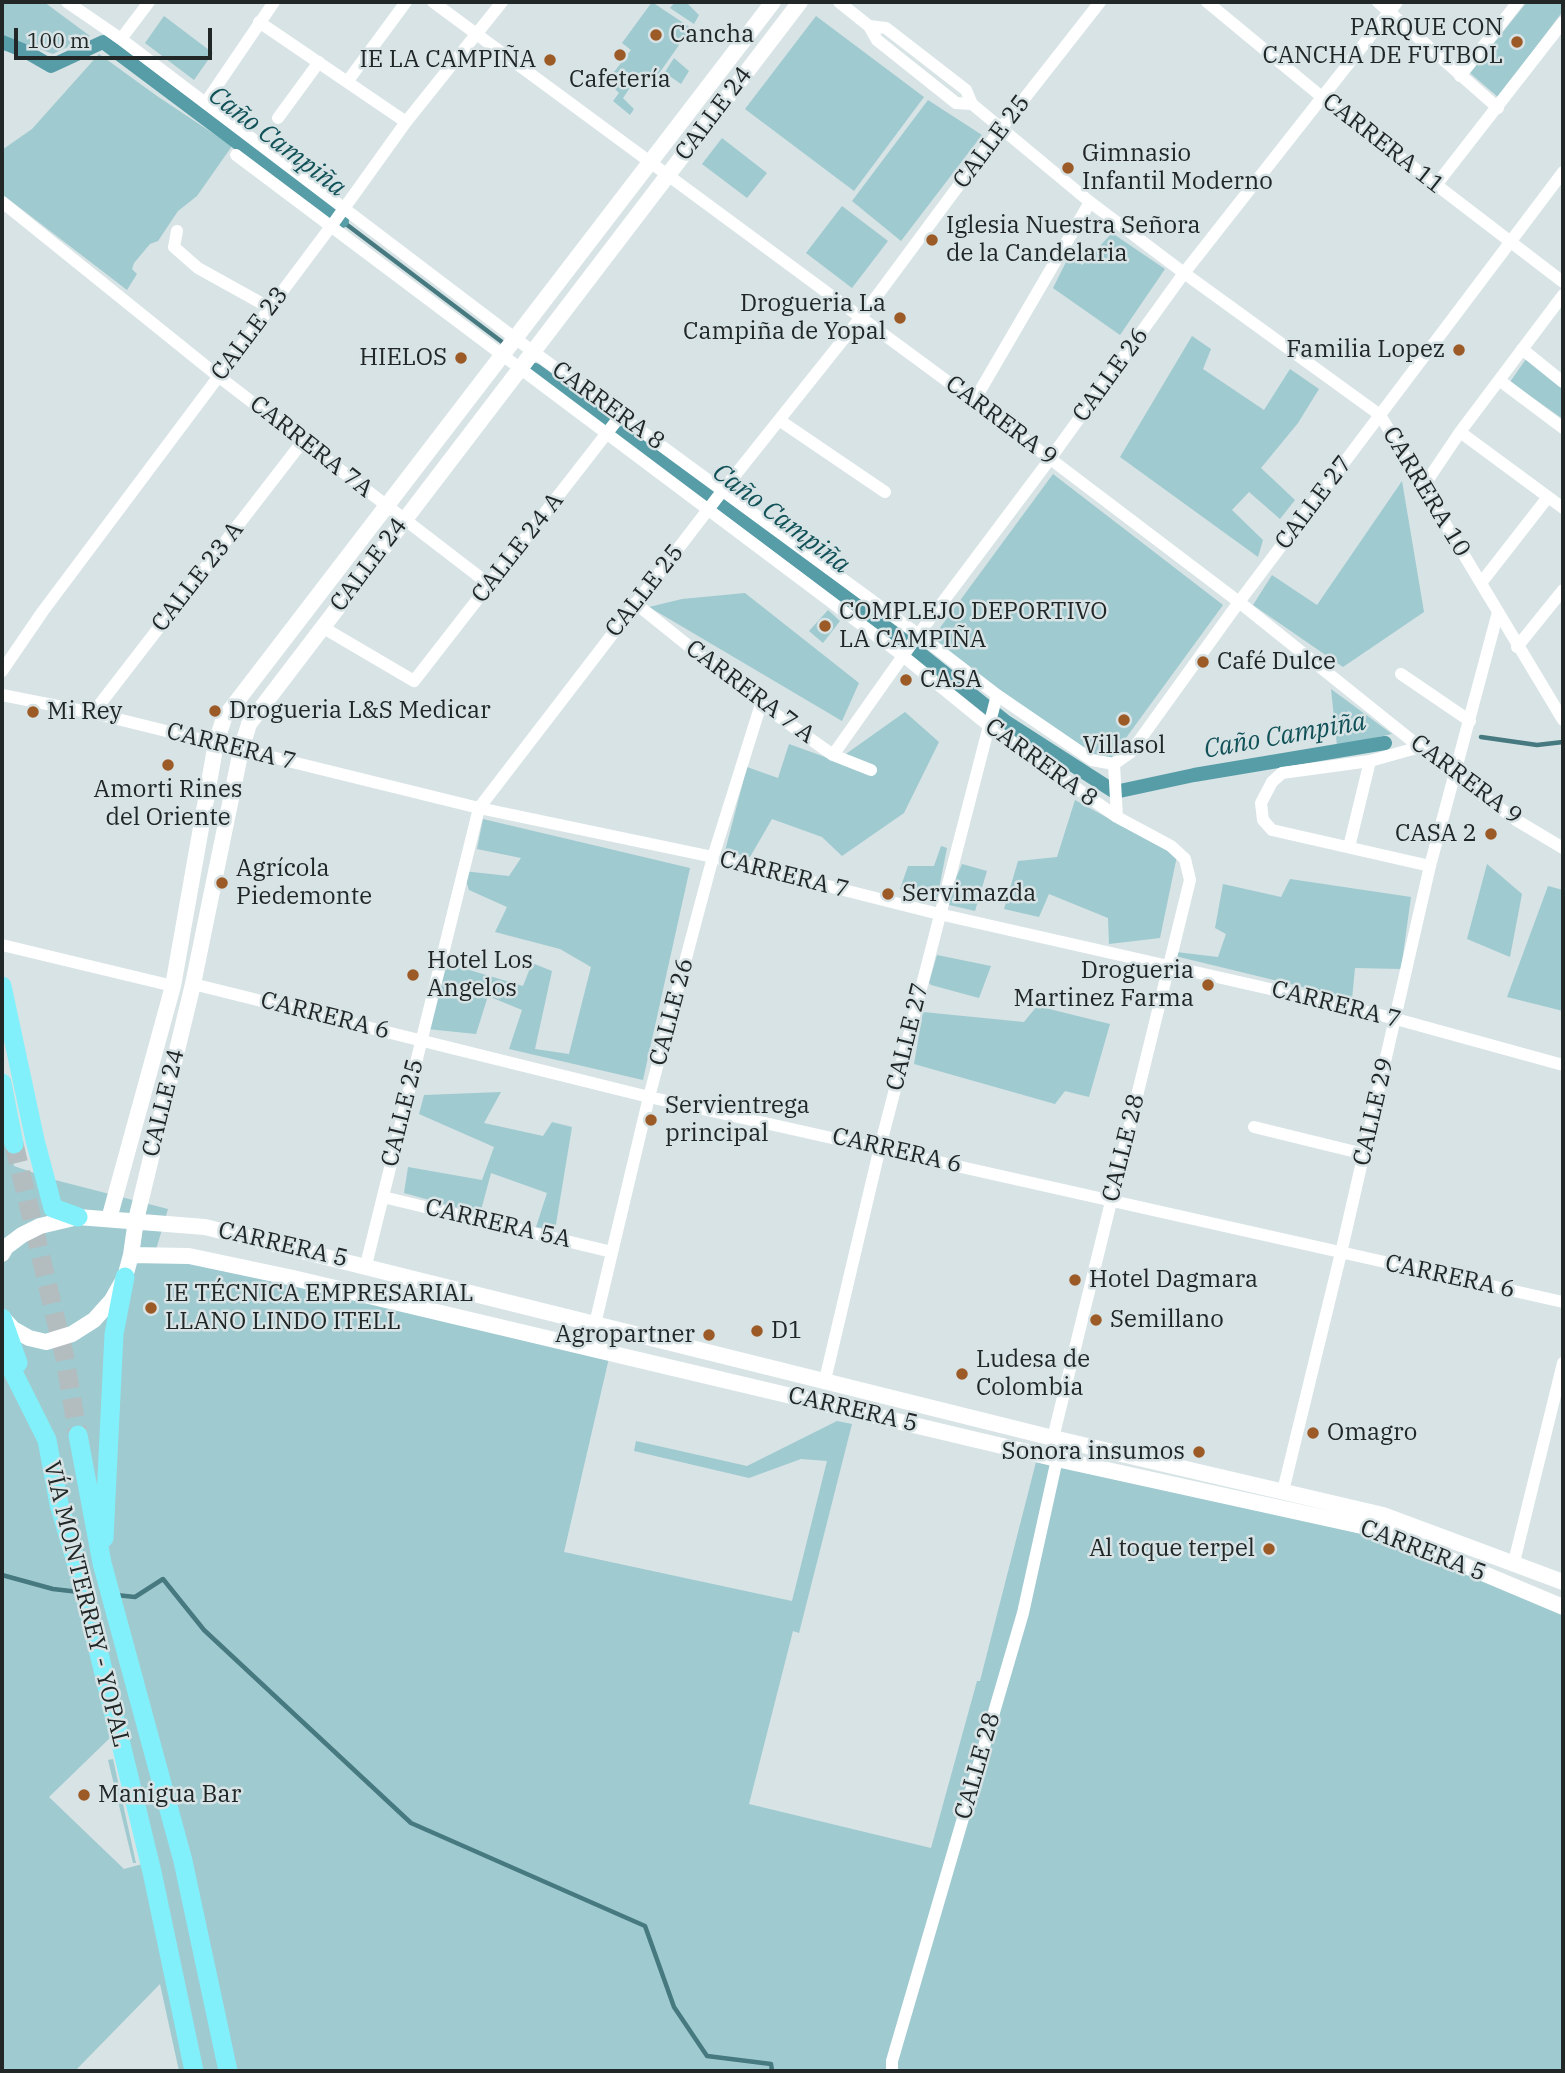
<!DOCTYPE html>
<html>
<head>
<meta charset="utf-8">
<style>
	body { margin:0 }
	#map { position:relative; width:1565px; height:2073px; overflow:hidden; background:#d7e3e5; font-family:"IBM Plex Serif",serif }
	canvas { display:block }
	.frame { position:absolute; inset:0; border:4px solid #212626; pointer-events:none }
	.scale { position:absolute; left:14px; top:28px; width:198px; height:32px; box-sizing:border-box; border:4px solid #212626; border-top:0; padding-left:9px; font-size:21px; line-height:24px; white-space:nowrap; color:#212626; -webkit-text-stroke:5px #d7e3e5; paint-order:stroke }
</style>
</head>
<body>
<div id="map">
<canvas width="1565" height="2073"></canvas>
<div class="frame"></div>
<div class="scale">100 m</div>
</div>
<script>
const ctx = document.querySelector('canvas').getContext('2d');
ctx.lineJoin = 'round';
function fill(path, color) { ctx.fillStyle = color; ctx.fill(path, 'evenodd'); }
const toPath = rows => new Path2D(rows.map(r => 'M' + r).join(''));
function trace(path, color, width, dash) { ctx.strokeStyle = color; ctx.lineWidth = width; ctx.lineCap = dash ? 'butt' : 'round'; ctx.setLineDash(dash || []); ctx.stroke(path); }
function label(font, color, halo, rows, align = 'center') {
  ctx.font = font + ' "IBM Plex Serif",serif'; ctx.lineWidth = 5; ctx.setLineDash([]); ctx.textBaseline = 'middle'; ctx.strokeStyle = halo; ctx.fillStyle = color; for (const [text, x, y, turn = 0] of rows) {
    ctx.save(); ctx.translate(x, y); ctx.rotate((+turn || 0) * Math.PI / 180); ctx.textAlign = isNaN(turn) ? turn : align; if (halo) ctx.strokeText(text, 0, 0); ctx.fillText(text, 0, 0); ctx.restore();
  }
}
const green = toPath([
	[2,2,44,2,90,36,53,54,2,35],
	[652,2,691,28,653,82,640,73,623,98,634,109,630,115,613,101,619,93,607,81,631,50,622,43],
	[675,2,689,2,688,4,699,15,694,24,670,8],
	[1527,2,1563,2,1563,11,1498,97,1470,73],
	[164,16,213,53,194,80,145,43],
	[816,16,924,97,854,191,745,109],
	[99,54,157,96,232,146,197,196,178,211,158,241,150,244,134,263,132,269,137,274,127,290,2,194,2,150,32,129],
	[674,58,689,71,681,84,671,77,662,87,658,83],
	[928,100,982,135,901,241,852,201],
	[722,138,767,173,747,198,702,164],
	[842,206,888,241,852,288,806,253],
	[1112,233,1165,269,1120,335,1053,288,1070,254,1082,265],
	[1192,336,1211,349,1203,369,1264,410,1290,369,1319,389,1298,423,1261,468,1295,500,1280,519,1249,492,1232,510,1263,540,1258,557,1120,457],
	[1526,359,1563,387,1563,419,1510,382],
	[1053,474,1223,605,1104,768,931,640],
	[1402,481,1424,612,1343,667,1253,605,1272,575,1317,605],
	[745,593,859,683,842,721,649,607,682,599],
	[828,610,840,621,823,643,809,631],
	[1331,689,1392,734,1337,746],
	[905,712,939,742,904,813,842,856,822,837,772,819,750,857,725,851,747,767,778,778,789,744,836,761],
	[1075,800,1177,856,1160,938,1109,944,1108,918,1049,894,1039,917,1004,909,1018,861,1057,857],
	[483,819,690,868,643,1080,509,1049,522,1010,488,996,476,1034,427,1029,446,963,523,986,532,963,552,971,535,1049,569,1054,591,967,560,949,495,932,507,907,469,890,463,871,509,876,521,858,477,849],
	[941,846,947,848,937,899,900,889,908,866,934,866],
	[962,864,987,871,975,911,945,904],
	[1487,864,1522,894,1510,957,1467,939],
	[1290,879,1411,897,1401,969,1355,968,1352,999,1175,956,1176,952,1218,957,1226,934,1215,928,1223,884,1281,897],
	[1548,886,1563,890,1563,1011,1507,997],
	[937,955,991,966,979,998,931,985,929,983],
	[1037,1006,1110,1024,1089,1097,1065,1091,1055,1104,914,1064,923,1012,1024,1022],
	[501,1092,484,1123,543,1136,552,1122,572,1127,555,1230,536,1227,547,1193,491,1173,480,1214,404,1193,408,1167,482,1180,494,1147,419,1114,424,1095],
	[2,1119,14,1166,55,1180,168,1209,153,1260,190,1261,609,1358,564,1552,792,1601,827,1461,801,1459,749,1478,634,1451,636,1441,747,1466,837,1421,852,1424,799,1633,793,1631,749,1804,931,1848,977,1681,980,1681,1036,1462,1380,1535,1563,1612,1563,2071,179,2071,160,1984,75,2071,2,2071],
	[113,1735,146,1863,124,1869,49,1797],
	[113,1759,136,1863,133,1863,108,1760]
]);
const stream = toPath([
	[342,221,506,345],
	[1481,737,1537,745,1563,742],
	[2,1575,53,1589,79,1592],
	[116,1595,135,1597,163,1579,204,1630,411,1823,645,1926,674,2007,707,2056,771,2064,772,2071]
]);
const canal = toPath([
	[2,42,25,51,51,66,103,42,342,221],
	[535,370,710,495,902,639,1006,722,1115,792,1194,775,1385,743]
]);
const primaryTunnel = toPath([
	[14,1144,64,1354,78,1435]
]);
const street = toPath([
	[67,2,121,39,516,339,919,635,997,695,1092,760,1114,764],
	[433,2,974,401,1239,602,1456,776,1516,820,1563,848],
	[839,2,869,26,877,40,956,103,972,104],
	[1207,2,1323,98,1563,282],
	[1378,2,1498,108],
	[259,22,406,122],
	[869,26,886,28,966,90,972,104,1090,202,1184,273,1380,415,1563,720],
	[121,39,149,2],
	[1460,76,1518,2],
	[347,82,406,2],
	[206,102,274,2],
	[278,118,319,62],
	[236,155,903,656,989,726,1117,817,1171,846,1185,859,1190,880,1053,1438],
	[1436,185,1563,22],
	[2,202,218,376,490,585],
	[177,231,174,247,198,268,270,308],
	[1522,349,1563,382],
	[1499,380,1563,428],
	[974,401,1090,202],
	[779,420,885,492],
	[1460,432,1563,508],
	[1423,487,1460,432,1563,295],
	[1481,583,1548,497],
	[635,603,761,704,833,755,871,770],
	[322,627,414,681,621,415],
	[1517,647,1563,590],
	[2,671,43,611,335,221,406,122,502,2],
	[1401,674,1470,721],
	[2,695,93,713,479,808,713,857,939,914,1323,1001,1396,1019,1563,1065],
	[93,713,303,441],
	[1420,747,1370,761,1282,773,1272,782,1261,803,1263,820,1272,830,1430,866],
	[833,755,915,639,1050,459,1184,273,1397,2],
	[1114,764,1131,752,1239,602,1563,172],
	[1114,764,1117,817],
	[1349,847,1370,761],
	[2,945,173,986],
	[193,984,649,1097,1563,1302],
	[1254,1127,1364,1154],
	[383,1197,612,1252],
	[366,1265,479,808,720,494,862,316,1002,127,1100,2],
	[595,1324,649,1097,713,857,761,704],
	[825,1380,880,1147,997,695],
	[1283,1491,1341,1253,1430,866,1498,612],
	[1514,1562,1563,1363],
	[892,2071,892,2061,1023,1613,1057,1459]
]);
const secondary = toPath([
	[109,1219,173,986,216,743,224,718,773,2],
	[2,1254,6,1247,22,1235,40,1226,78,1217,205,1227,1053,1438,1383,1515,1563,1582],
	[131,1255,189,1256,293,1278,1057,1459,1380,1530,1563,1607],
	[4,1319,13,1329,29,1338,46,1342,72,1334,94,1320,112,1300,125,1277,131,1255,136,1220,193,984,241,750,249,724,800,2]
]);
const primary = toPath([
	[2,986,35,1140,53,1208,78,1217],
	[2,1083,14,1144],
	[2,1318,18,1363],
	[2,1350,47,1440,59,1504,81,1579,152,1872,194,2071],
	[78,1435,102,1563,183,1861,228,2071],
	[104,1538,114,1334,125,1277]
]);
const markers = [
	[656,35,7,"#9c5b26"],
	[1517,42,7,"#9c5b26"],
	[620,55,7,"#9c5b26"],
	[550,60,7,"#9c5b26"],
	[1068,168,7,"#9c5b26"],
	[932,240,7,"#9c5b26"],
	[900,318,7,"#9c5b26"],
	[1459,350,7,"#9c5b26"],
	[461,358,7,"#9c5b26"],
	[825,626,7,"#9c5b26"],
	[1203,662,7,"#9c5b26"],
	[906,680,7,"#9c5b26"],
	[215,711,7,"#9c5b26"],
	[33,712,7,"#9c5b26"],
	[1124,720,7,"#9c5b26"],
	[168,765,7,"#9c5b26"],
	[1491,834,7,"#9c5b26"],
	[222,883,7,"#9c5b26"],
	[888,894,7,"#9c5b26"],
	[413,975,7,"#9c5b26"],
	[1208,985,7,"#9c5b26"],
	[651,1120,7,"#9c5b26"],
	[1075,1280,7,"#9c5b26"],
	[151,1308,7,"#9c5b26"],
	[1096,1320,7,"#9c5b26"],
	[757,1331,7,"#9c5b26"],
	[709,1335,7,"#9c5b26"],
	[962,1374,7,"#9c5b26"],
	[1313,1433,7,"#9c5b26"],
	[1199,1452,7,"#9c5b26"],
	[1269,1549,7,"#9c5b26"],
	[84,1795,7,"#9c5b26"]
];
const poiNames = [
	["PARQUE CON",1503,28,"right"],
	["CANCHA DE FUTBOL",1503,56,"right"],
	["Cancha",670,35],
	["IE LA CAMPIÑA",536,60,"right"],
	["Cafetería",620,80,"center"],
	["Gimnasio",1082,154],
	["Infantil Moderno",1082,182],
	["Iglesia Nuestra Señora",946,226],
	["de la Candelaria",946,254],
	["Drogueria La",886,304,"right"],
	["Campiña de Yopal",886,332,"right"],
	["Familia Lopez",1445,350,"right"],
	["HIELOS",447,358,"right"],
	["COMPLEJO DEPORTIVO",839,612],
	["LA CAMPIÑA",839,640],
	["Café Dulce",1217,662],
	["CASA",920,680],
	["Drogueria L&S Medicar",229,711],
	["Mi Rey",47,712],
	["Villasol",1124,746,"center"],
	["Amorti Rines",168,790,"center"],
	["del Oriente",168,818,"center"],
	["CASA 2",1477,834,"right"],
	["Agrícola",236,869],
	["Piedemonte",236,897],
	["Servimazda",902,894],
	["Hotel Los",427,961],
	["Angelos",427,989],
	["Drogueria",1194,971,"right"],
	["Martinez Farma",1194,999,"right"],
	["Servientrega",665,1106],
	["principal",665,1134],
	["Hotel Dagmara",1089,1280],
	["IE TÉCNICA EMPRESARIAL",165,1294],
	["LLANO LINDO ITELL",165,1322],
	["Semillano",1110,1320],
	["D1",771,1331],
	["Agropartner",695,1335,"right"],
	["Ludesa de",976,1360],
	["Colombia",976,1388],
	["Omagro",1327,1433],
	["Sonora insumos",1185,1452,"right"],
	["Al toque terpel",1255,1549,"right"],
	["Manigua Bar",98,1795]
];
const streetNames = [
	["CALLE 24",714,114,-53],
	["CALLE 25",992,142,-53],
	["CARRERA 11",1383,144,38],
	["CALLE 23",250,334,-53],
	["CALLE 26",1111,375,-54],
	["CARRERA 8",608,406,36],
	["CARRERA 9",1001,421,37],
	["CARRERA 7A",311,447,38],
	["CARRERA 10",1426,492,59],
	["CALLE 27",1314,503,-53],
	["CALLE 24 A",518,548,-52],
	["CALLE 24",369,565,-53],
	["CALLE 23 A",198,577,-52],
	["CALLE 25",645,591,-52],
	["CARRERA 7 A",750,692,37],
	["CARRERA 7",231,747,14],
	["CARRERA 8",1041,763,36],
	["CARRERA 9",1466,780,37],
	["CARRERA 7",784,875,14],
	["CARRERA 7",1336,1005,14],
	["CALLE 26",672,1012,-75],
	["CARRERA 6",325,1016,14],
	["CALLE 27",908,1037,-76],
	["CALLE 24",164,1103,-76],
	["CALLE 29",1374,1112,-77],
	["CALLE 25",403,1113,-76],
	["CALLE 28",1124,1148,-76],
	["CARRERA 6",897,1151,13],
	["CARRERA 5A",498,1224,13],
	["CARRERA 5",283,1245,13],
	["CARRERA 6",1450,1277,12],
	["CARRERA 5",853,1410,13],
	["CARRERA 5",1423,1551,21],
	["VÍA MONTERREY - YOPAL",86,1604,76],
	["CALLE 28",978,1766,-74]
];
const waterNames = [
	["Caño Campiña",277,142,37],
	["Caño Campiña",781,519,37],
	["Caño Campiña",1285,736,-10]
];
fill(green, '#9fcad0');
trace(stream, '#467980', 4.5);
trace(canal, '#569da7', 14);
trace(primaryTunnel, '#b3bdbf', 19, [19, 10]);
trace(street, '#fff', 12);
trace(secondary, '#fff', 16);
trace(primary, '#82f0fb', 19);
for (const [x, y, r, color] of markers) { const dot = new Path2D(); dot.arc(x, y, r, 0, 2 * Math.PI); ctx.fillStyle = color; ctx.fill(dot); trace(dot, '#d7e3e5', 2.5); }
label('24px', '#212626', '#d7e3e5', poiNames, 'left');
label('24px', '#212626', '#d7e3e5', streetNames);
label('italic 26px', '#115158', '#d7e3e5', waterNames);
</script>
</body>
</html>
